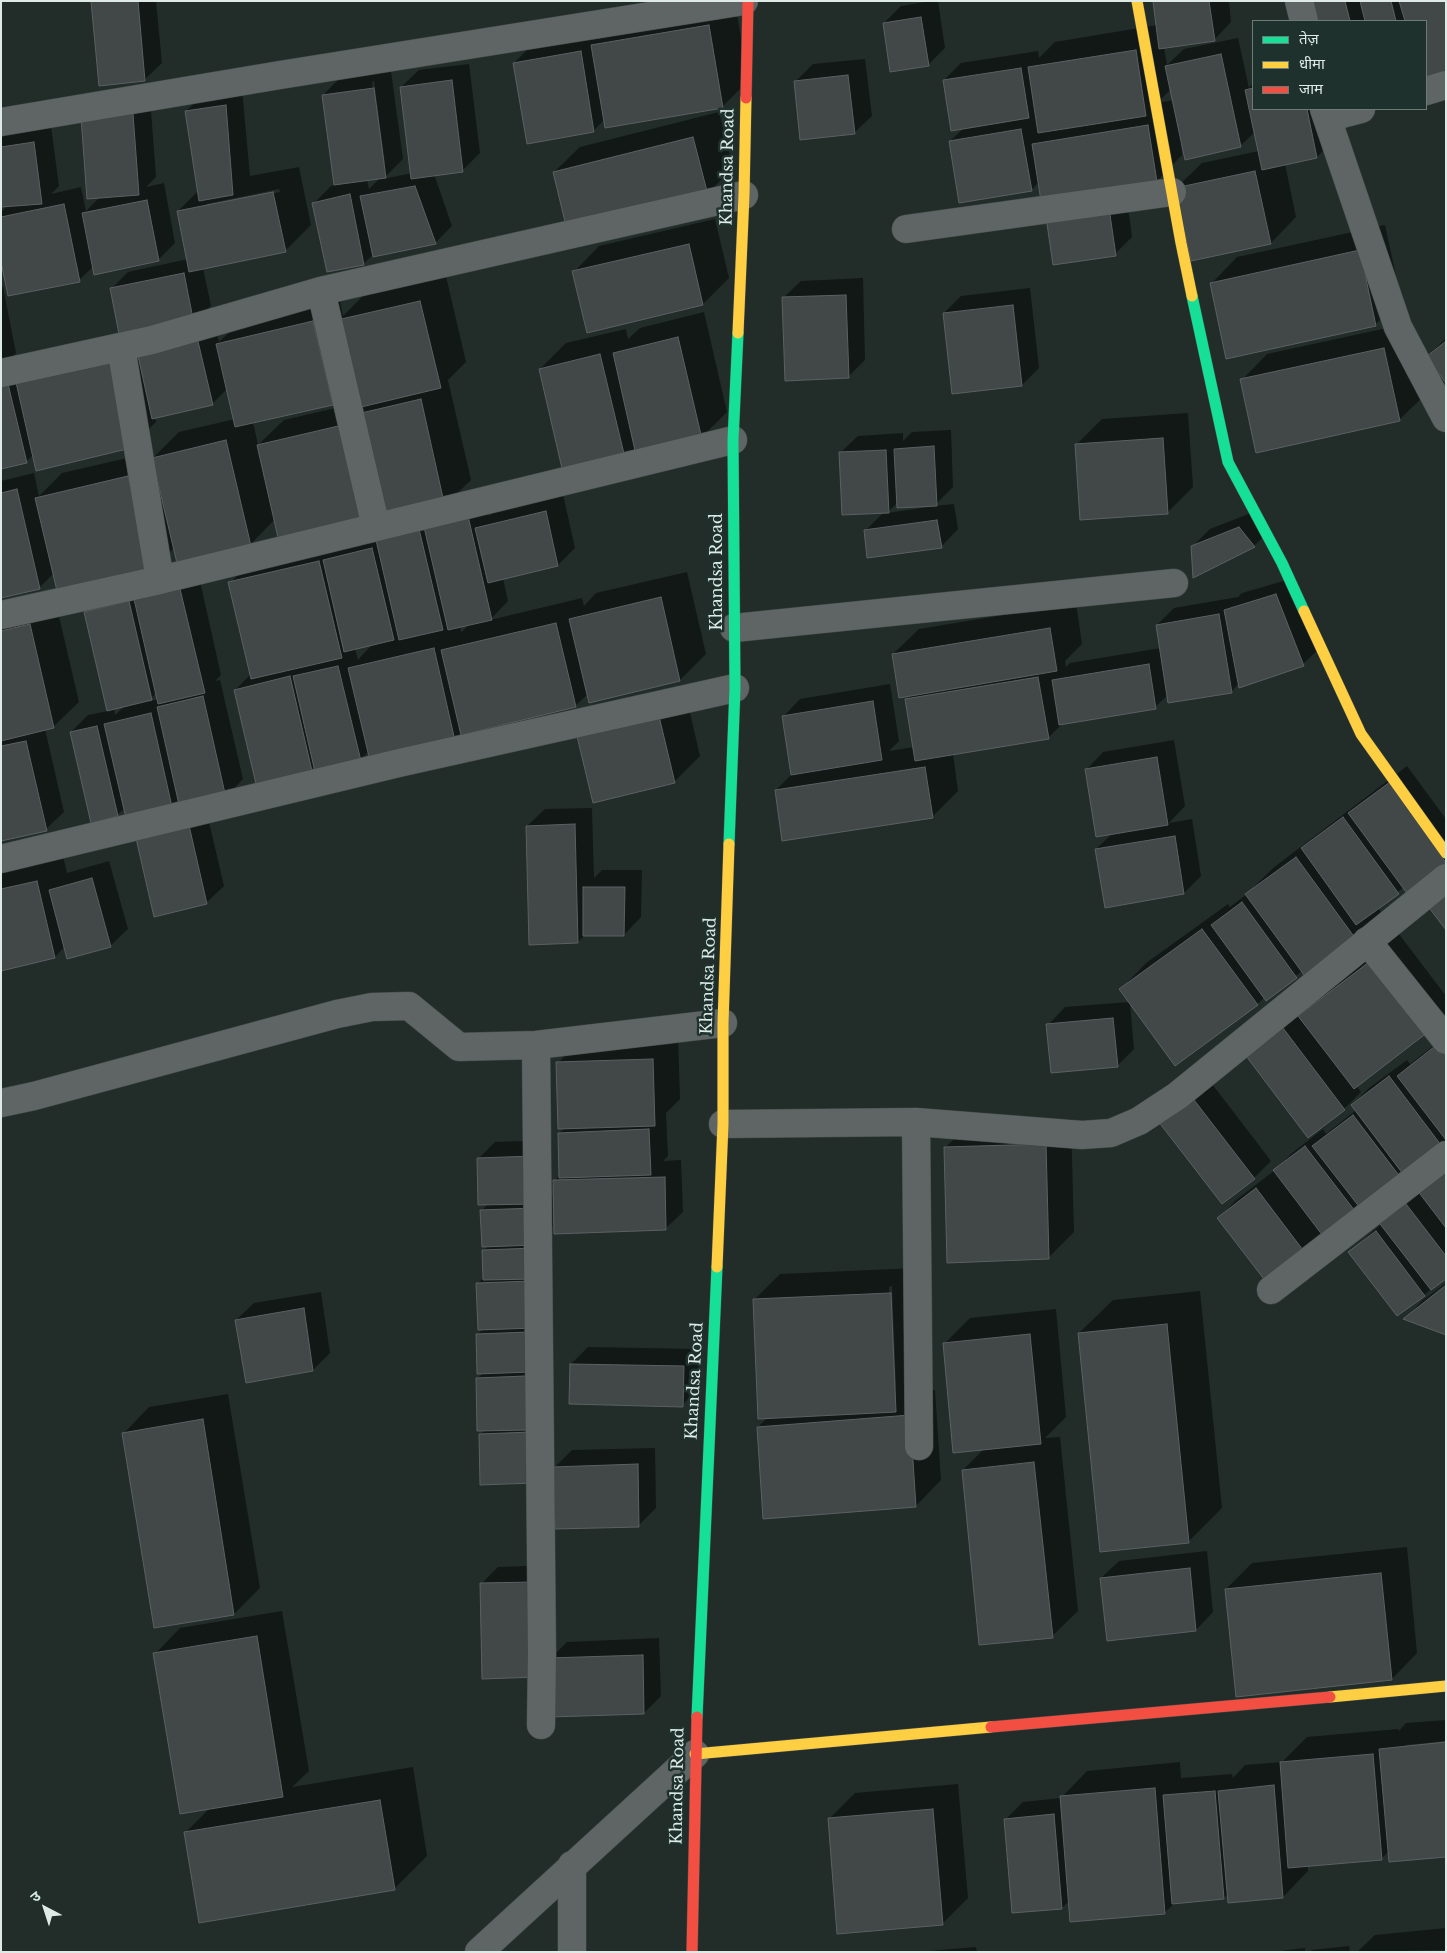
<!DOCTYPE html>
<html>
<head>
<meta charset="utf-8">
<style>
	body { margin:0 }
	#map { position:relative; width:1447px; height:1953px; overflow:hidden; background:#222d2a; font-family:"Libre Baskerville","Noto Sans Devanagari",serif }
	canvas { display:block }
	.frame { position:absolute; inset:0; border:2px solid #deeae6; pointer-events:none }
	.legend { position:absolute; left:1252px; top:20px; width:175px; height:90px; box-sizing:border-box; background:#1e312c; border:1px solid #6b7b76; margin:0; padding:6px 9px; list-style:none; font-size:15px; color:#deeae6 }
	.legend li { display:flex; align-items:center; gap:10px; height:25px }
	.legend b { width:25px; border:1px solid #6b7b76 }
	.north { position:absolute; left:20px; top:1883px; width:50px; height:50px; -webkit-text-stroke:4px #1e312c; paint-order:stroke; rotate:320deg; font-size:14px; font-weight:700; line-height:20px; text-align:center; color:#deeae6 }
	.north::after { content:''; display:block; margin:auto; width:18px; height:22px; background:#deeae6; clip-path:polygon(50% 0,100% 100%,50% 72%,0 100%) }
</style>
</head>
<body>
<div id="map">
<canvas width="1447" height="1953"></canvas>
<div class="frame"></div>
<ul class="legend">
<li><b style="height:6px;background:#16e098"></b>तेज़</li>
<li><b style="height:6px;background:#ffcf43"></b>धीमा</li>
<li><b style="height:6px;background:#f24e42"></b>जाम</li>
</ul>
<div class="north">उ</div>
</div>
<script>
const ctx = document.querySelector('canvas').getContext('2d');
ctx.lineJoin = 'round';
function fill(path, color) { ctx.fillStyle = color; ctx.fill(path, 'evenodd'); }
const toPath = rows => new Path2D(rows.map(r => 'M' + r).join(''));
function trace(path, color, width, dash) { ctx.strokeStyle = color; ctx.lineWidth = width; ctx.lineCap = dash ? 'butt' : 'round'; ctx.setLineDash(dash || []); ctx.stroke(path); }
function label(font, color, halo, rows, align = 'center') {
  ctx.font = font + ' "Libre Baskerville",serif'; ctx.lineWidth = 5; ctx.setLineDash([]); ctx.textBaseline = 'middle'; ctx.strokeStyle = halo; ctx.fillStyle = color; for (const [text, x, y, turn = 0] of rows) {
    ctx.save(); ctx.translate(x, y); ctx.rotate((+turn || 0) * Math.PI / 180); ctx.textAlign = isNaN(turn) ? turn : align; if (halo) ctx.strokeText(text, 0, 0); ctx.fillText(text, 0, 0); ctx.restore();
  }
}
const shadow = toPath([
	[93,1,156,1,162,63,144,80],
	[735,1,748,81,722,107,605,119,594,130,528,142,514,63,531,46,598,34,599,39,618,19],
	[931,1,938,1,945,48,928,65,884,23,901,6],
	[1154,1,1229,1,1231,22,1214,40,1164,47,1167,65,1184,49,1238,38,1249,88,1253,83,1253,109,1327,109,1334,140,1317,157,1285,164,1296,217,1271,243,1176,188,1202,163,1259,151,1255,132,1240,146,1181,143,1182,155,1157,181,1039,182,1031,190,950,141,964,128,944,80,961,63,1038,51,1039,58,1055,42,1157,25],
	[1171,89,1174,100,1157,103],
	[1314,1,1446,1,1426,84,1426,21,1320,21],
	[865,59,872,116,854,133,795,82,813,64],
	[469,64,480,153,462,171,434,174,452,226,435,243,374,254,363,264,313,204,331,186,335,185,323,95,340,78,391,71,403,159,383,179,412,173,401,87,419,70],
	[374,81,385,164,383,164,372,82],
	[381,177,369,189,367,179],
	[242,89,250,176,299,167,311,225,285,251,203,268,211,306,196,320,213,316,219,342,243,319,339,296,343,316,364,295,446,276,466,362,448,380,471,480,445,505,275,519,250,545,174,548,149,573,54,573,39,588,1,597,1,481,34,473,39,496,62,473,153,452,154,457,179,432,235,419,228,388,212,404,155,417,156,422,130,447,34,454,26,462,1,468,1,288,3,287,16,353,3,366,120,334,111,289,128,272,188,259,178,211,199,190,186,111,204,94],
	[279,189,280,192,206,206,206,204],
	[353,383,357,403,284,420,258,445,253,422,332,404],
	[150,97,156,177,146,187,164,183,175,243,158,260,94,266,79,280,1,256,1,212,8,205,1,205,1,133,51,126,59,186,51,194,81,187,86,211,100,197,83,118],
	[719,112,733,168,707,194,554,172,580,147],
	[1126,191,1132,237,1115,254,1048,217],
	[715,219,729,278,703,304,588,332,574,272,599,246],
	[1385,225,1401,299,1375,325,1212,283,1237,257],
	[863,278,865,360,848,377,783,298,801,281],
	[1030,288,1039,368,1022,385,944,313,961,296],
	[704,312,727,412,701,438,625,461,540,369,566,343,626,329,628,339,640,328],
	[1410,323,1425,395,1399,420,1242,380,1267,354],
	[1446,338,1446,381,1427,357],
	[1188,413,1193,487,1168,512,1076,445,1102,419],
	[951,430,953,487,934,506,954,504,958,529,941,547,865,531,884,512,840,453,858,436,903,433,903,441,912,432],
	[898,502,929,505,929,507,887,513],
	[563,494,575,548,558,565,503,578,508,601,490,620,582,598,584,606,596,593,687,572,706,654,680,680,590,702,588,694,575,706,461,733,455,740,369,751,360,760,315,765,311,770,235,690,251,674,230,583,255,557,485,500,489,516,494,511],
	[469,624,464,630,461,632,460,626],
	[374,643,364,653,358,660,355,648],
	[1256,511,1271,529,1254,546,1192,547,1210,529],
	[198,572,221,675,215,681,220,680,243,779,226,797,205,805,224,886,206,903,179,799,172,806,125,808,117,815,71,732,88,715,108,711,85,612,102,595],
	[156,693,158,699,148,702],
	[126,705,115,715,114,708],
	[1294,578,1321,647,1303,664,1240,686,1239,683,1231,692,1168,695,1155,707,1063,723,1048,738,953,754,958,791,932,817,776,790,792,774,783,717,800,699,890,684,899,741,889,751,914,747,906,699,911,695,893,654,919,629,1076,603,1082,644,1065,661,1066,667,1070,663,1161,648,1157,625,1174,608,1238,597,1242,593],
	[55,599,79,702,53,727,45,729,64,812,46,829,1,840,1,612],
	[684,687,700,756,674,782,593,801],
	[1174,740,1185,806,1169,823,1192,819,1201,876,1184,893,1096,849,1113,833,1086,770,1103,752],
	[1407,766,1446,819,1446,862,1404,887,1378,908,1383,915,1302,971,1266,999,1265,997,1257,1004,1130,1003,1134,1049,1117,1066,1048,1025,1065,1007,1130,1002,1121,989,1146,963,1228,904,1230,907,1247,894,1273,868],
	[592,808,594,878,602,870,642,870,641,917,624,935,585,935,578,942,527,826,545,809],
	[63,856,67,873,109,861,128,929,110,946,65,946,55,957,1,970,1,871],
	[1399,934,1446,996,1446,1012,1427,1031,1356,1085,1361,1092,1344,1109,1245,1052,1298,1008,1302,1014,1326,990],
	[678,1034,680,1099,666,1113,668,1156,663,1161,681,1160,683,1212,665,1229,554,1183,547,1191,552,1191,553,1226,547,1232,551,1232,552,1260,548,1265,549,1465,481,1434,486,1429,478,1378,483,1373,478,1334,484,1328,478,1283,484,1277,483,1251,489,1245,482,1210,488,1204,478,1159,495,1142,551,1140,552,1183,560,1175,559,1133,565,1128,558,1063,583,1037],
	[1446,1036,1446,1146,1305,1253,1219,1218,1236,1200,1275,1170,1292,1153,1323,1129,1326,1134,1356,1110,1352,1105,1369,1088,1407,1060,1410,1064],
	[1209,1080,1271,1161,1254,1178,1160,1121],
	[1071,1119,1074,1232,1048,1258,945,1148,971,1122],
	[1446,1166,1446,1277,1424,1295,1350,1252],
	[916,1268,914,1392,935,1390,941,1480,916,1506,758,1427,768,1417,754,1300,780,1274],
	[892,1286,896,1388,893,1388,889,1287],
	[1446,1283,1446,1334,1406,1318,1422,1301],
	[1200,1291,1222,1508,1188,1542,1079,1333,1113,1300],
	[321,1292,330,1353,313,1370,236,1320,254,1303],
	[1056,1309,1066,1417,1045,1438,1060,1437,1078,1611,1052,1636,963,1470,984,1449,944,1344,970,1318],
	[588,1347,701,1349,700,1388,682,1405,571,1364],
	[228,1394,260,1588,234,1614,155,1627,124,1433,149,1407],
	[655,1448,656,1508,639,1525,555,1467,572,1450],
	[1407,1547,1417,1653,1392,1679,1226,1589,1252,1563],
	[1207,1551,1213,1612,1196,1630,1101,1578,1119,1561],
	[551,1565,554,1655,567,1642,659,1638,661,1696,644,1713,552,1716,481,1584,498,1567],
	[282,1611,309,1771,292,1787,413,1767,427,1856,394,1889,186,1832,210,1808,155,1654,180,1628],
	[1446,1720,1446,1741,1406,1745,1389,1851,1382,1858,1308,1865,1308,1871,1283,1897,1229,1893,1224,1898,1175,1903,1165,1912,1070,1900,1062,1908,1006,1819,1023,1802,1061,1798,1087,1771,1180,1762,1181,1778,1232,1774,1233,1778,1245,1765,1282,1762,1307,1737,1398,1729,1399,1731,1406,1723],
	[958,1784,968,1898,942,1924,829,1819,855,1793],
	[1446,1928,1446,1950,1357,1952,1375,1935],
	[1349,1946,1350,1952,1310,1952,1312,1950],
	[976,1947,977,1952,928,1952,929,1951],
	[1305,1948,1305,1952,1271,1952]
]);
const building = toPath([
	[91,1,138,1,145,81,99,86,91,1],
	[1153,1,1209,1,1215,41,1159,49,1153,1],
	[1313,1,1345,1,1350,21,1318,21,1313,1],
	[1360,1,1391,1,1396,21,1365,21,1360,1],
	[1399,1,1446,1,1446,79,1426,85,1426,21,1405,21,1399,1],
	[921,17,929,66,890,72,883,23,921,17],
	[709,25,723,108,605,128,591,45,709,25],
	[1136,50,1146,116,1038,133,1028,67,1136,50],
	[581,51,594,132,527,144,513,63,581,51],
	[1221,54,1241,147,1185,160,1165,66,1221,54],
	[1021,68,1029,118,951,131,943,80,1021,68],
	[848,75,855,134,800,140,794,81,848,75],
	[452,80,463,172,411,179,400,87,452,80],
	[374,88,386,178,334,185,322,95,374,88],
	[1253,88,1253,109,1307,109,1317,158,1262,170,1245,90,1253,88],
	[226,105,233,195,199,201,185,111,226,105],
	[133,114,139,195,87,199,81,117,133,114],
	[1148,125,1157,182,1041,201,1032,144,1148,125],
	[1021,129,1032,191,959,203,949,141,1021,129],
	[693,137,708,195,567,230,553,172,693,137],
	[34,142,42,204,1,207,1,147,34,142],
	[1255,171,1271,244,1191,261,1175,188,1255,171],
	[415,186,436,244,373,257,360,196,415,186],
	[273,192,286,252,189,272,177,211,273,192],
	[350,194,364,265,327,272,312,203,350,194],
	[147,200,159,261,94,275,82,213,147,200],
	[64,204,80,282,8,296,1,262,1,217,64,204],
	[1109,208,1116,256,1053,265,1046,217,1109,208],
	[689,244,703,305,587,333,572,271,689,244],
	[1360,250,1376,326,1226,359,1210,283,1360,250],
	[184,273,194,324,120,339,110,288,184,273],
	[846,295,849,378,785,381,782,297,846,295],
	[420,301,441,388,357,408,337,320,420,301],
	[1013,305,1022,386,952,394,943,313,1013,305],
	[313,321,333,405,235,427,216,344,313,321],
	[196,333,213,405,152,419,136,347,196,333],
	[678,337,702,439,636,455,613,353,678,337],
	[1446,341,1446,383,1426,357,1446,341],
	[1384,348,1400,421,1256,453,1240,379,1384,348],
	[600,354,626,462,564,477,539,369,600,354],
	[109,356,131,448,36,471,15,378,109,356],
	[8,384,27,463,1,469,1,386,8,384],
	[421,399,445,507,381,521,357,414,421,399],
	[347,424,370,521,279,542,257,445,347,424],
	[1163,438,1168,514,1080,520,1075,444,1163,438],
	[226,440,251,546,177,563,152,458,226,440],
	[934,446,937,506,897,508,894,449,934,446],
	[886,450,889,513,842,515,839,452,886,450],
	[128,476,150,574,58,595,35,498,128,476],
	[17,489,40,589,1,598,1,493,17,489],
	[546,511,558,566,488,583,475,528,546,511],
	[468,516,492,620,448,630,424,527,468,516],
	[937,520,942,548,867,558,864,530,937,520],
	[1239,527,1255,547,1193,578,1191,546,1239,527],
	[419,529,443,630,399,640,376,540,419,529],
	[372,548,394,640,344,652,323,560,372,548],
	[319,561,342,658,251,679,228,582,319,561],
	[180,589,205,693,158,704,134,599,180,589],
	[1276,594,1304,666,1239,688,1224,610,1276,594],
	[661,597,680,681,589,703,569,619,661,597],
	[129,601,152,700,107,711,84,612,129,601],
	[1219,614,1232,693,1168,703,1156,625,1219,614],
	[556,623,576,707,461,735,441,650,556,623],
	[30,624,54,728,1,741,1,631,30,624],
	[1050,628,1057,671,899,698,892,654,1050,628],
	[434,648,455,741,370,761,348,668,434,648],
	[1149,664,1156,709,1059,725,1052,680,1149,664],
	[338,666,361,761,315,772,293,676,338,666],
	[290,676,312,771,256,784,234,690,290,676],
	[1038,677,1049,739,915,761,905,699,1038,677],
	[203,696,226,798,180,809,157,707,203,696],
	[873,701,882,760,791,775,782,716,873,701],
	[658,712,675,783,593,803,576,732,658,712],
	[151,713,172,807,126,818,104,724,151,713],
	[97,726,118,816,91,823,70,732,97,726],
	[26,741,47,831,1,841,1,746,26,741],
	[1157,757,1168,825,1096,837,1085,769,1157,757],
	[925,767,933,818,782,841,775,790,925,767],
	[1390,782,1446,863,1406,892,1348,813,1390,782],
	[1343,817,1399,894,1356,925,1301,848,1343,817],
	[188,821,207,904,154,917,135,834,188,821],
	[575,824,578,943,529,945,526,826,575,824],
	[1175,836,1184,894,1105,908,1095,849,1175,836],
	[1296,857,1358,942,1307,979,1245,894,1296,857],
	[92,878,111,947,67,959,49,890,92,878],
	[37,881,55,958,1,971,1,889,37,881],
	[583,887,625,887,624,936,583,936,583,887],
	[1446,890,1446,930,1427,905,1446,890],
	[1242,902,1297,978,1266,1001,1211,925,1242,902],
	[1202,929,1258,1005,1175,1066,1119,989,1202,929],
	[1373,959,1428,1032,1354,1089,1298,1016,1373,959],
	[1113,1018,1118,1067,1051,1073,1046,1024,1113,1018],
	[1280,1024,1345,1110,1308,1138,1243,1052,1280,1024],
	[1439,1043,1446,1051,1446,1140,1397,1076,1439,1043],
	[653,1059,655,1126,558,1129,556,1062,653,1059],
	[1389,1076,1444,1149,1406,1178,1351,1105,1389,1076],
	[1191,1096,1255,1179,1222,1204,1158,1121,1191,1096],
	[1353,1115,1404,1182,1364,1213,1312,1146,1353,1115],
	[649,1129,651,1175,559,1178,558,1133,649,1129],
	[1046,1144,1049,1259,947,1263,944,1147,1046,1144],
	[1305,1146,1358,1215,1326,1240,1273,1170,1305,1146],
	[534,1156,535,1204,478,1205,477,1158,534,1156],
	[1443,1171,1446,1174,1446,1228,1417,1190,1443,1171],
	[665,1177,666,1230,554,1234,553,1180,665,1177],
	[1256,1188,1306,1254,1267,1283,1217,1218,1256,1188],
	[1403,1200,1446,1256,1446,1279,1431,1290,1377,1220,1403,1200],
	[535,1208,536,1245,482,1247,480,1210,535,1208],
	[1376,1231,1425,1296,1397,1316,1348,1252,1376,1231],
	[535,1248,535,1279,483,1280,482,1250,535,1248],
	[533,1281,535,1328,478,1330,476,1283,533,1281],
	[1446,1285,1446,1335,1403,1319,1446,1285],
	[891,1293,896,1412,758,1419,753,1299,891,1293],
	[304,1308,313,1371,246,1383,235,1320,304,1308],
	[1167,1324,1189,1543,1100,1552,1078,1333,1167,1324],
	[530,1332,531,1372,477,1374,476,1334,530,1332],
	[1030,1334,1041,1444,953,1453,943,1343,1030,1334],
	[570,1364,684,1366,683,1407,569,1404,570,1364],
	[526,1376,527,1430,477,1431,476,1378,526,1376],
	[910,1415,916,1507,763,1519,757,1427,910,1415],
	[203,1419,234,1615,154,1628,122,1433,203,1419],
	[531,1432,533,1483,480,1485,479,1434,531,1432],
	[1034,1462,1053,1638,979,1645,962,1470,1034,1462],
	[638,1464,639,1527,555,1529,553,1467,638,1464],
	[1190,1568,1196,1631,1107,1641,1100,1578,1190,1568],
	[1381,1573,1392,1680,1236,1697,1225,1589,1381,1573],
	[535,1582,537,1677,482,1679,480,1583,535,1582],
	[257,1636,283,1797,180,1814,153,1653,257,1636],
	[643,1655,644,1714,550,1717,549,1658,643,1655],
	[1446,1742,1446,1857,1389,1862,1379,1749,1446,1742],
	[1373,1754,1382,1860,1288,1868,1280,1762,1373,1754],
	[1274,1785,1283,1898,1228,1903,1218,1791,1274,1785],
	[1155,1788,1165,1914,1070,1922,1060,1796,1155,1788],
	[1215,1791,1224,1899,1172,1904,1163,1795,1215,1791],
	[380,1800,395,1890,199,1923,184,1832,380,1800],
	[933,1809,943,1925,837,1934,828,1818,933,1809],
	[1054,1814,1062,1909,1012,1913,1004,1819,1054,1814]
]);
const street = toPath([
	[1299,1,1304,21],
	[1426,91,1446,85],
	[1324,109,1398,327,1446,418],
	[1327,118,1361,109],
	[1,122,280,75,744,1],
	[906,229,1172,192],
	[321,291,376,527],
	[121,347,160,580],
	[1,373,152,340,321,291,744,195],
	[1,615,160,580,733,440],
	[734,628,1174,583],
	[1,859,399,763,735,688],
	[1367,941,1446,1040],
	[536,1045,542,1654,541,1725],
	[1,1103,34,1096,337,1014,372,1007,409,1006,459,1047,536,1045,723,1023],
	[916,1122,919,1446],
	[723,1124,916,1122,1082,1135,1111,1133,1139,1121,1177,1096,1446,878],
	[1271,1290,1446,1155],
	[572,1865,572,1952],
	[479,1952,695,1754]
]);
const fast = toPath([
	[1192,296,1228,462,1282,563,1304,611],
	[729,844,735,688,733,440,738,333],
	[697,1717,717,1267]
]);
const slow = toPath([
	[1137,1,1181,243,1192,296],
	[738,333,744,195,746,98],
	[1304,611,1361,734,1446,853],
	[717,1267,723,1124,723,1023,729,844],
	[1330,1697,1446,1686],
	[695,1754,991,1727]
]);
const jam = toPath([
	[746,98,748,1],
	[991,1727,1330,1697],
	[692,1952,697,1717]
]);
const streetNames = [
	["Khandsa Road",728,167,-89],
	["Khandsa Road",717,572,-90],
	["Khandsa Road",709,976,-88],
	["Khandsa Road",695,1381,-87],
	["Khandsa Road",678,1786,-89]
];
fill(shadow, '#0007');
fill(building, '#424748');
trace(building, '#5c6062', 1);
trace(street, '#414a47', 29);
trace(fast, '#414a47', 12);
trace(slow, '#414a47', 12);
trace(jam, '#414a47', 12);
trace(street, '#5f6564', 28);
trace(fast, '#16e098', 11);
trace(slow, '#ffcf43', 11);
trace(jam, '#f24e42', 11);
label('16px', '#deeae6', '#1e312c', streetNames);
</script>
</body>
</html>
